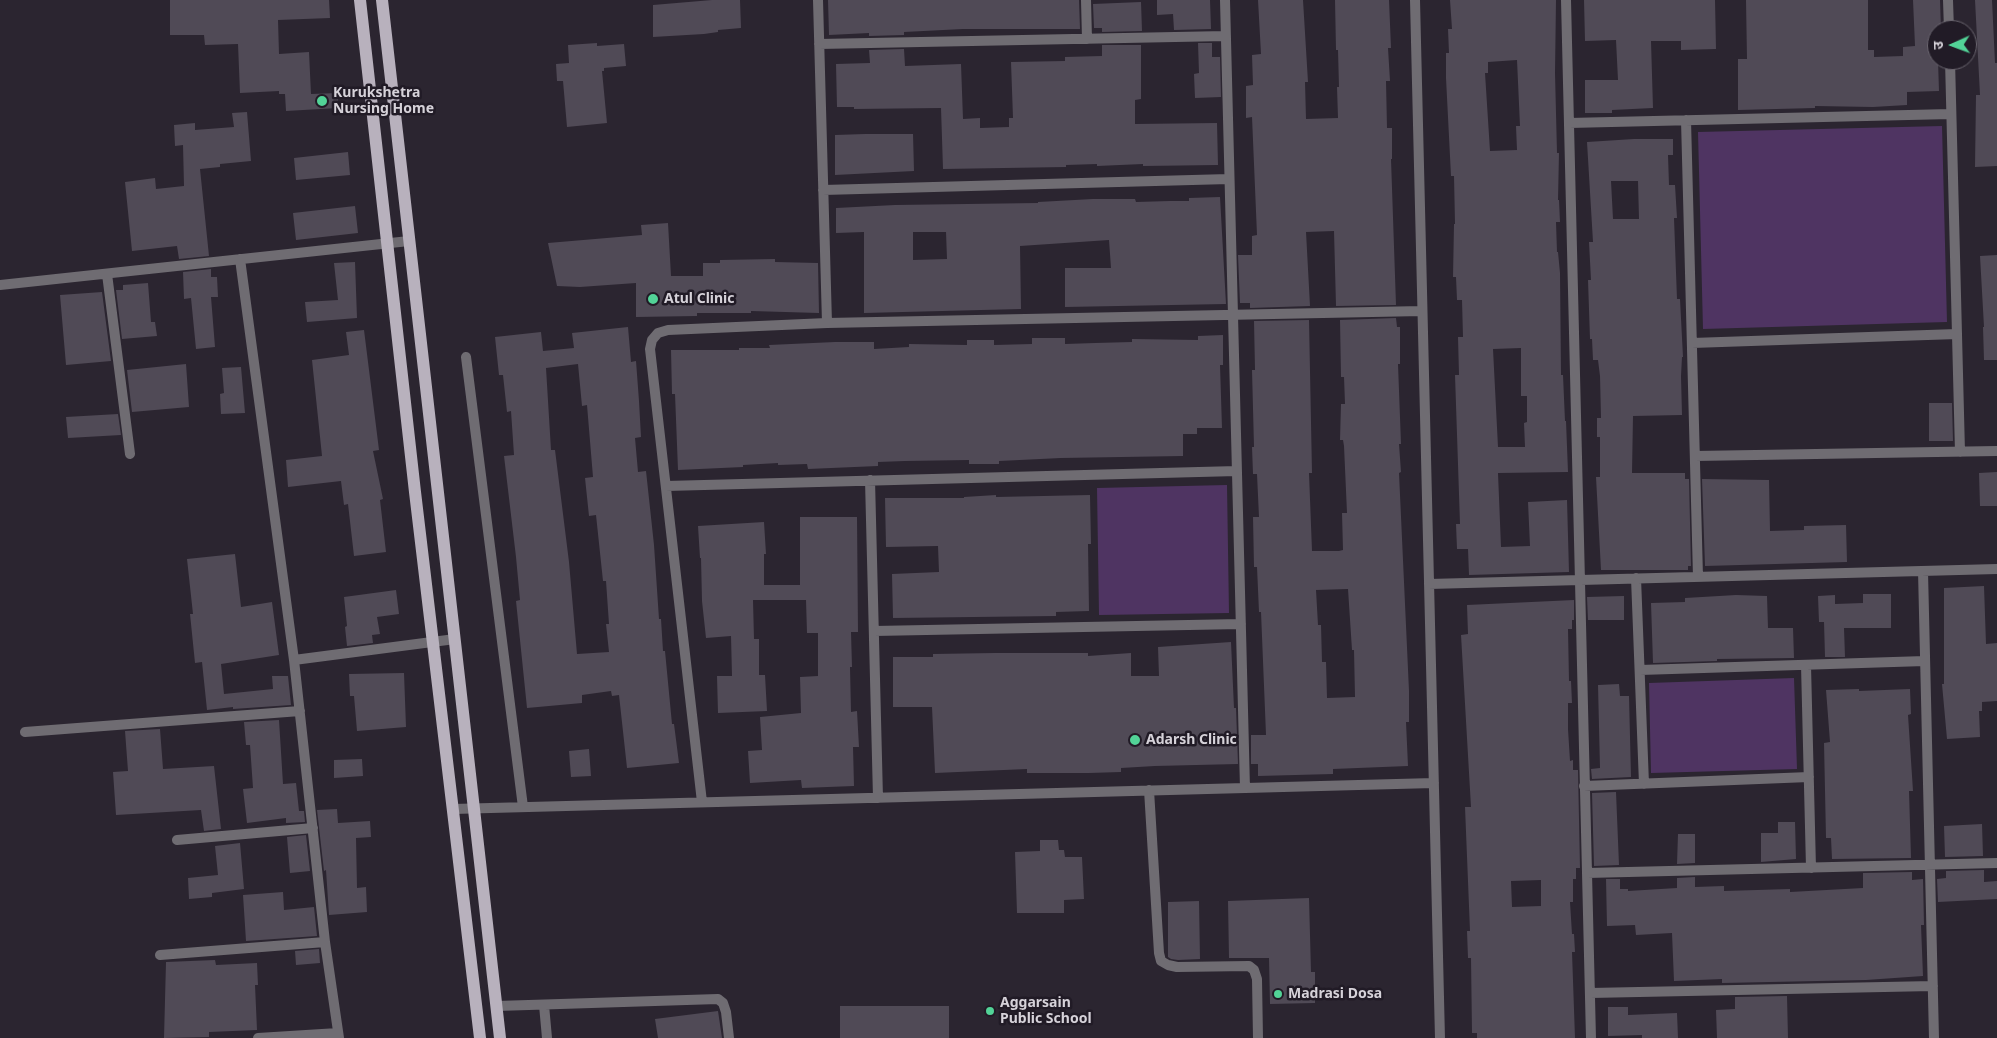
<!DOCTYPE html>
<html>
<head>
<meta charset="utf-8">
<style>
	body { margin:0 }
	#map { position:relative; width:1997px; height:1038px; overflow:hidden; background:#2b2530; font-family:"Noto Sans","Noto Sans Devanagari",sans-serif }
	canvas { display:block }
	.north { position:absolute; left:1927px; top:20px; width:50px; height:50px; box-sizing:border-box; background:#211b26; border:1px solid #69646e; border-radius:50%; rotate:268deg; font-size:14px; font-weight:700; line-height:20px; text-align:center; color:#d6d2d9 }
	.north::after { content:''; display:block; margin:auto; width:18px; height:22px; background:#52d397; clip-path:polygon(50% 0,100% 100%,50% 72%,0 100%) }
</style>
</head>
<body>
<div id="map">
<canvas width="1997" height="1038"></canvas>
<div class="north">उ</div>
</div>
<script>
const ctx = document.querySelector('canvas').getContext('2d');
ctx.lineJoin = 'round';
function fill(path, color) { ctx.fillStyle = color; ctx.fill(path, 'evenodd'); }
const toPath = rows => new Path2D(rows.map(r => 'M' + r).join(''));
function trace(path, color, width, dash) { ctx.strokeStyle = color; ctx.lineWidth = width; ctx.lineCap = dash ? 'butt' : 'round'; ctx.setLineDash(dash || []); ctx.stroke(path); }
function label(font, color, halo, rows, align = 'center') {
  ctx.font = font + ' "Noto Sans",sans-serif'; ctx.lineWidth = 5; ctx.setLineDash([]); ctx.textBaseline = 'middle'; ctx.strokeStyle = halo; ctx.fillStyle = color; for (const [text, x, y, turn = 0] of rows) {
    ctx.save(); ctx.translate(x, y); ctx.rotate((+turn || 0) * Math.PI / 180); ctx.textAlign = isNaN(turn) ? turn : align; if (halo) ctx.strokeText(text, 0, 0); ctx.fillText(text, 0, 0); ctx.restore();
  }
}
const green = toPath([
	[1942,126,1947,322,1703,329,1698,132],
	[1227,485,1229,613,1099,615,1097,488],
	[1794,678,1797,769,1651,773,1649,683]
]);
const building = toPath([
	[170,0,329,0,330,18,278,20,279,54,309,52,311,94,338,93,338,108,286,111,285,94,279,94,279,91,240,93,238,44,205,45,204,35,170,35],
	[712,0,740,0,741,28,718,30,718,32,704,34,653,37,653,5],
	[828,0,1079,0,1080,29,963,29,904,32,904,35,869,36,869,33,829,35],
	[1157,0,1210,0,1211,29,1174,30,1173,14,1157,15],
	[1258,0,1303,0,1308,82,1305,82,1306,119,1338,118,1337,87,1339,87,1338,50,1336,50,1335,0,1389,0,1391,48,1388,48,1390,81,1386,81,1387,128,1392,128,1392,159,1391,159,1396,305,1336,306,1334,231,1306,232,1310,306,1250,308,1250,303,1240,303,1238,255,1252,255,1252,236,1257,235,1252,117,1246,118,1246,86,1253,85,1252,55,1261,54],
	[1450,0,1556,0,1555,73,1557,153,1559,153,1558,200,1559,200,1560,222,1556,222,1557,252,1558,252,1560,273,1561,375,1563,375,1565,421,1566,421,1568,472,1498,473,1501,547,1530,546,1528,502,1567,500,1569,572,1469,575,1468,549,1457,549,1456,524,1460,524,1455,375,1459,375,1458,337,1463,337,1462,300,1457,300,1456,277,1453,277,1454,224,1455,224,1454,176,1451,176,1446,78,1446,53,1449,53,1448,29,1452,29],
	[1517,60,1520,126,1516,126,1517,150,1490,151,1485,73,1488,73,1488,62],
	[1521,348,1521,396,1527,396,1527,422,1524,423,1525,447,1498,447,1493,349],
	[1584,0,1715,0,1716,49,1681,50,1681,41,1651,41,1653,108,1612,110,1612,113,1585,113,1585,80,1618,80,1616,40,1585,41],
	[1746,0,1868,0,1868,50,1874,50,1874,57,1903,56,1903,47,1915,46,1913,0,1940,0,1941,30,1937,30,1939,91,1907,92,1907,105,1873,107,1815,106,1815,108,1738,110,1738,59,1747,59],
	[1975,0,1992,0,1995,63,1997,63,1997,166,1975,167,1976,95,1980,95],
	[1141,2,1142,31,1102,32,1102,28,1094,28,1093,4],
	[597,43,597,46,624,44,626,66,604,68,604,71,602,71,607,123,567,127,563,81,557,81,556,64,569,63,568,45],
	[1198,43,1212,43,1212,57,1220,57,1221,97,1195,98,1194,74,1199,73],
	[1102,45,1141,45,1141,99,1135,100,1135,124,1217,123,1218,165,1143,166,1143,164,1097,166,1097,164,1066,165,1066,167,943,169,941,108,854,109,854,107,837,107,836,64,870,63,869,50,904,49,905,66,961,64,963,119,980,118,980,128,1009,127,1009,118,1013,118,1011,62,1065,61,1065,57,1102,56],
	[247,112,251,161,220,164,220,167,200,169,209,256,179,259,177,246,132,251,125,182,155,178,156,189,184,186,183,145,175,146,174,125,195,123,195,130,234,127,232,113],
	[865,134,913,134,914,171,835,175,835,135],
	[1634,139,1673,139,1673,155,1668,155,1669,185,1675,185,1677,218,1674,218,1677,299,1680,299,1683,357,1682,357,1681,376,1682,415,1633,416,1632,473,1685,473,1685,479,1689,479,1691,566,1688,566,1688,570,1601,570,1596,477,1600,477,1600,437,1597,437,1597,418,1601,418,1600,376,1598,360,1593,360,1592,339,1590,339,1588,280,1591,280,1589,242,1593,242,1587,142],
	[1611,181,1638,181,1639,219,1613,219],
	[348,152,350,175,296,180,294,158],
	[1220,197,1226,304,1065,307,1065,268,1111,268,1109,240,1020,246,1021,309,864,313,864,232,836,233,836,208,895,205,1038,203,1038,202,1093,199,1135,199,1136,202,1170,201,1189,201,1189,198],
	[913,232,946,232,947,259,913,260],
	[355,206,358,233,296,240,293,213],
	[668,223,671,276,703,276,703,263,720,263,720,260,775,259,775,262,818,263,819,313,751,311,751,313,697,313,697,316,636,317,636,283,580,287,557,286,548,243,642,235,641,225],
	[1997,255,1997,360,1984,360,1983,327,1984,327,1980,256],
	[355,262,357,318,307,322,305,302,338,300,334,263],
	[211,269,211,277,217,277,218,297,211,297,215,347,196,349,191,298,184,299,183,272],
	[148,283,151,322,155,322,157,336,122,339,116,290,123,290,123,285],
	[102,292,111,361,66,365,60,295],
	[1396,318,1397,327,1400,327,1400,364,1398,364,1401,444,1399,444,1401,472,1399,473,1409,691,1409,722,1406,722,1408,766,1333,769,1333,774,1258,776,1258,764,1251,764,1251,735,1266,735,1261,612,1259,612,1257,567,1254,567,1253,517,1259,517,1257,474,1253,474,1252,447,1254,447,1252,370,1255,370,1254,321,1309,320,1312,473,1309,473,1312,551,1339,551,1343,550,1342,513,1347,513,1344,446,1343,440,1340,440,1341,404,1345,404,1344,377,1341,377,1340,320],
	[1348,589,1352,650,1354,650,1355,697,1327,698,1326,662,1322,662,1321,625,1318,625,1316,590],
	[628,327,631,362,636,361,639,401,641,437,635,438,638,472,646,471,654,545,659,619,661,619,663,651,665,651,672,724,674,724,679,763,627,768,619,695,612,696,611,691,582,695,582,703,527,708,516,601,520,600,516,557,504,456,514,455,511,411,507,412,503,375,499,375,495,337,541,332,543,351,574,348,572,333],
	[578,364,582,406,587,405,593,477,585,478,589,516,596,515,603,581,606,581,609,624,606,624,609,652,577,654,569,562,555,450,551,450,546,368],
	[364,330,379,450,373,451,383,499,380,500,386,552,354,556,348,504,344,505,341,481,288,487,286,460,322,456,312,360,349,355,346,332],
	[1223,335,1223,365,1220,365,1222,428,1197,428,1197,434,1183,434,1183,456,1061,458,999,461,999,464,969,464,969,460,905,461,878,462,878,466,808,469,807,464,778,465,778,463,743,465,743,467,678,470,675,394,672,394,671,350,739,350,739,348,770,348,769,345,835,342,874,342,874,349,909,347,909,344,967,345,967,340,994,340,994,345,1032,344,1032,338,1065,338,1065,344,1095,343,1132,342,1132,339,1198,340,1198,336],
	[186,364,189,407,132,412,127,370],
	[241,367,245,413,221,414,220,394,224,393,222,368],
	[1929,403,1952,403,1953,441,1929,441],
	[118,414,121,435,68,438,66,417],
	[1997,472,1997,506,1980,506,1979,473],
	[1702,479,1769,480,1770,531,1804,530,1804,526,1846,525,1847,562,1705,566],
	[996,495,996,497,1090,495,1091,544,1088,544,1089,611,1056,612,1056,616,893,618,892,574,939,572,938,546,886,547,885,498,964,498,964,497],
	[800,517,857,517,858,632,851,632,852,667,850,667,851,712,857,711,859,747,853,747,854,786,802,788,801,780,750,783,748,751,762,750,760,717,801,713,800,677,818,676,818,633,807,633,806,600,753,600,754,639,759,639,759,675,765,675,767,711,718,713,717,676,732,676,731,636,706,638,702,601,701,558,700,558,698,526,764,522,766,554,764,554,764,585,800,585],
	[235,554,241,607,272,602,279,655,221,664,224,694,273,689,272,676,288,676,291,705,233,709,233,707,207,710,202,662,195,663,190,614,193,614,187,559],
	[1984,586,1986,644,1997,643,1997,701,1982,702,1982,711,1979,711,1980,737,1947,739,1942,684,1944,684,1944,588],
	[396,590,399,614,377,617,380,634,372,635,373,643,347,646,345,627,347,626,344,597],
	[1863,594,1891,594,1891,628,1844,628,1845,657,1825,657,1824,622,1819,622,1818,596,1835,595,1835,604,1863,603],
	[1736,595,1767,596,1768,628,1793,628,1794,658,1717,659,1717,661,1653,663,1651,603,1685,602,1685,598],
	[1624,596,1624,620,1588,620,1587,597],
	[1574,600,1574,620,1572,620,1572,629,1568,629,1569,681,1571,681,1572,703,1568,703,1568,729,1570,761,1573,760,1573,770,1578,770,1580,868,1576,868,1576,879,1573,879,1573,902,1570,902,1572,934,1574,934,1575,952,1572,952,1575,1038,1477,1038,1477,1033,1472,1033,1471,958,1468,958,1467,931,1470,931,1465,807,1471,807,1461,635,1468,634,1467,605],
	[1541,880,1541,906,1512,907,1511,881],
	[1231,642,1234,708,1236,708,1238,764,1155,766,1121,768,1121,772,1089,773,1027,773,1027,769,935,773,932,707,893,707,893,657,933,657,933,654,995,653,1088,653,1088,656,1131,653,1131,676,1159,676,1158,647],
	[404,673,406,727,357,731,354,696,350,696,349,674],
	[1619,684,1620,696,1629,696,1631,777,1592,779,1591,769,1600,768,1598,685],
	[1859,689,1859,691,1910,689,1911,714,1908,715,1913,791,1909,791,1911,858,1832,859,1831,838,1826,838,1824,743,1830,742,1826,690],
	[279,720,283,784,296,783,299,811,304,811,305,822,286,823,286,818,247,823,243,789,253,788,250,745,246,745,244,722],
	[160,729,163,769,214,766,221,829,204,831,201,810,116,815,113,772,128,771,125,731],
	[589,749,591,776,571,777,569,751],
	[362,759,363,776,334,778,334,760],
	[1616,792,1619,865,1594,866,1592,793],
	[337,809,338,823,370,821,371,837,356,838,357,888,366,887,367,912,329,915,326,870,324,871,317,810],
	[1778,822,1795,822,1796,859,1761,862,1761,833,1778,833],
	[1982,824,1983,856,1945,857,1944,826],
	[1678,834,1695,834,1695,863,1677,864],
	[306,835,310,871,290,873,287,837],
	[1040,840,1058,840,1059,850,1064,850,1065,857,1082,857,1084,899,1064,900,1064,913,1017,913,1015,852,1040,851],
	[240,843,244,889,212,893,212,897,189,899,188,878,218,875,215,846],
	[1984,870,1984,882,1997,881,1997,899,1938,902,1937,879,1946,878,1946,871],
	[1912,872,1912,880,1923,879,1924,925,1921,925,1923,976,1866,980,1722,983,1722,979,1674,981,1672,933,1636,935,1635,925,1607,926,1606,879,1620,879,1620,889,1628,889,1628,891,1677,888,1677,878,1695,877,1695,887,1724,886,1724,891,1790,889,1790,892,1863,888,1863,873],
	[283,892,284,910,314,907,317,936,246,941,243,895],
	[1309,898,1311,972,1315,972,1315,1003,1270,1004,1269,958,1229,958,1228,901],
	[1199,901,1200,959,1178,960,1171,959,1168,957,1168,902],
	[319,949,320,963,296,965,295,951],
	[215,960,216,965,257,963,258,985,255,985,257,1030,209,1032,209,1037,164,1038,166,962],
	[1787,996,1788,1038,1717,1038,1716,1010,1735,1009,1735,997],
	[840,1006,949,1006,949,1038,840,1038],
	[1608,1007,1628,1007,1628,1015,1677,1013,1678,1038,1642,1038,1642,1035,1608,1036],
	[718,1011,722,1038,658,1038,655,1019]
]);
const minor = toPath([
	[818,0,827,323],
	[1086,0,1087,39],
	[1225,0,1245,788],
	[1415,0,1440,1038],
	[1566,0,1591,1038],
	[1948,0,1949,30],
	[819,44,1226,36],
	[1950,60,1960,452],
	[1686,120,1698,577],
	[1569,123,1951,114],
	[823,190,1229,179],
	[240,259,294,660],
	[107,274,130,454],
	[0,285,409,241],
	[1692,343,1957,334],
	[466,357,523,807],
	[1695,456,1997,451],
	[870,480,878,798],
	[666,486,1237,471],
	[1923,571,1934,1038],
	[1636,578,1644,784],
	[1429,584,1997,569],
	[874,631,1241,624],
	[1806,665,1811,868],
	[1640,670,1925,661],
	[25,732,300,711],
	[1584,786,1809,777],
	[1149,790,1159,953,1161,961,1168,965,1177,967,1249,966,1254,970,1257,979,1258,1038],
	[702,802,650,349,652,340,658,333,668,330,827,323,1422,311],
	[453,809,1434,783],
	[177,840,313,828],
	[1587,873,1997,863],
	[160,955,325,942],
	[1590,993,1933,986],
	[544,1005,547,1038],
	[497,1006,718,999,723,1003,726,1012,729,1038],
	[258,1038,338,1033],
	[339,1038,325,942,294,660,455,639]
]);
const primary = toPath([
	[360,0,415,492,480,1038],
	[382,0,500,1038]
]);
const markers = [
	[322,101,6,"#52d397"],
	[653,299,6,"#52d397"],
	[1135,740,6,"#52d397"],
	[1278,994,5,"#52d397"],
	[990,1011,5,"#52d397"]
];
const poiNames = [
	["Kurukshetra",333,93],
	["Nursing Home",333,109],
	["Atul Clinic",664,299],
	["Adarsh Clinic",1146,740],
	["Madrasi Dosa",1288,994],
	["Aggarsain",1000,1003],
	["Public School",1000,1019]
];
fill(green, '#4f3462');
fill(building, '#504a56');
trace(minor, '#6f6c72', 10);
trace(primary, '#b8b1bd', 12);
for (const [x, y, r, color] of markers) { const dot = new Path2D(); dot.arc(x, y, r, 0, 2 * Math.PI); ctx.fillStyle = color; ctx.fill(dot); trace(dot, '#211b26', 2); }
label('bold 14px', '#d6d2d9', '#211b26', poiNames, 'left');
</script>
</body>
</html>
